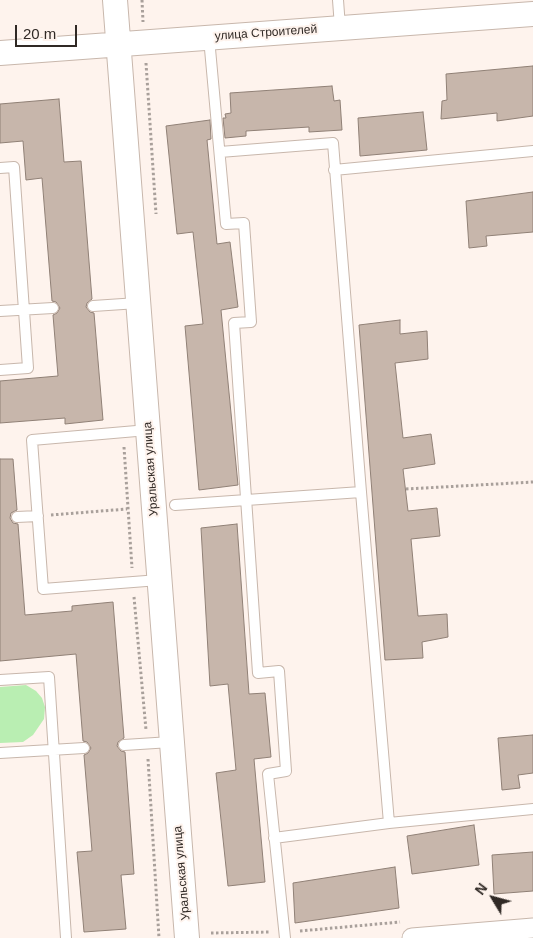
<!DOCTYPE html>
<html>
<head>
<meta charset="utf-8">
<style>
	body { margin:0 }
	#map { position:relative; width:533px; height:938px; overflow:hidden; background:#fef3ed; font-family:Arial,sans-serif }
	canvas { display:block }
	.north { position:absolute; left:468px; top:873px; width:50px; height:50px; -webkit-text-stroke:4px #fef3ed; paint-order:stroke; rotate:307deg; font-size:14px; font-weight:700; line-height:20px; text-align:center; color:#302925 }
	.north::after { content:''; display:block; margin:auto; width:18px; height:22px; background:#302925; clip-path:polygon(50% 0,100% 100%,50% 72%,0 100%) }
	.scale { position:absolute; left:15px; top:25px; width:62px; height:22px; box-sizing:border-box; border:2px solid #302925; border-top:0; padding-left:6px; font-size:15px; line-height:18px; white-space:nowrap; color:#302925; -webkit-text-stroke:4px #fef3ed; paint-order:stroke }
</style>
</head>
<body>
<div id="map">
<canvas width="533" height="938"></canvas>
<div class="north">N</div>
<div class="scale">20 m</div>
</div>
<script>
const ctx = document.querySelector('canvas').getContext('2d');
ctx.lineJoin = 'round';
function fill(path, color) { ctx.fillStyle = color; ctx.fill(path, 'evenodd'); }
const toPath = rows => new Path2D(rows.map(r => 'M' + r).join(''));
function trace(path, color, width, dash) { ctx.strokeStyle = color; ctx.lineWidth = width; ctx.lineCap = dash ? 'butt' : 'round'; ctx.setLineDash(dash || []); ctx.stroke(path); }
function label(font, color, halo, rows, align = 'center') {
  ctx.font = font + ' Arial,sans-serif'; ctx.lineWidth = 4; ctx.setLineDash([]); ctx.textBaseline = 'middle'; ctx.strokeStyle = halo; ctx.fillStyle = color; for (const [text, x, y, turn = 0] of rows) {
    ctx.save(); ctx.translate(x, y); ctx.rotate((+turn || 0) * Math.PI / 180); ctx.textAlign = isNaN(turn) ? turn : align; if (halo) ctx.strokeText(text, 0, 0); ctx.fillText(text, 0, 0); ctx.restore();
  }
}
const green = toPath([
	[26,685,36,691,42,698,45,707,44,719,33,735,23,742,0,743,0,687]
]);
const building = toPath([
	[533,66,533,116,497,121,497,113,441,119,442,101,447,100,446,74,533,66],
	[332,86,334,101,340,100,342,130,309,132,309,127,246,131,246,136,225,138,223,118,226,118,225,114,231,113,230,93,332,86],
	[59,99,64,162,81,161,92,299,87,303,86,307,90,312,94,313,103,420,65,424,65,418,0,423,0,381,58,376,53,315,57,313,60,308,56,302,52,301,42,178,26,180,23,141,0,143,0,104,59,99],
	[423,112,427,150,360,156,358,118,423,112],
	[210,120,211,139,207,140,217,244,230,242,238,307,221,310,238,485,199,490,185,326,203,324,193,232,177,234,166,126,210,120],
	[533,192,533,232,486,236,487,246,469,248,466,201,533,192],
	[400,320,400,334,427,331,428,359,395,363,403,438,431,434,435,464,403,469,408,511,437,508,440,536,411,539,418,616,447,614,448,637,422,642,423,658,385,660,359,325,400,320],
	[0,459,13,459,17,510,11,513,10,518,13,523,18,524,25,615,72,611,72,606,113,602,124,738,118,742,117,746,121,751,125,752,134,874,121,875,126,929,84,932,77,852,92,851,84,755,88,753,91,748,87,742,83,741,76,654,0,661,0,459],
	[237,524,249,694,265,693,271,757,254,759,265,882,228,886,216,773,236,770,228,684,210,686,201,528,237,524],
	[533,735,533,773,518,775,520,788,502,790,498,738,533,735],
	[474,825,479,865,412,874,407,836,474,825],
	[533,852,533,891,494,894,492,855,533,852],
	[395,867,399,908,295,923,293,883,395,867]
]);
const path = toPath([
	[142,0,143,22],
	[146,63,156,214],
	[124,447,132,568],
	[406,489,533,482],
	[51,515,127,509],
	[134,597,146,730],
	[148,759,159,938],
	[300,931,400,922],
	[211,933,271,932]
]);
const service = toPath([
	[338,0,340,27],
	[209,38,226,224,244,223,251,322,234,323,258,673,279,671,286,771,268,774,285,938],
	[220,152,333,143,361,492],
	[0,168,14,167,28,368,0,370],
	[334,170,533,151],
	[93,306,138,303],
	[0,311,53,308],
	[148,430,32,440,43,589,159,580],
	[175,505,361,492,389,823,274,838],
	[17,517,38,516],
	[0,680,49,677,66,938],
	[124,745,171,742],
	[0,753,84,748],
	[389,823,533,809]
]);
const minor = toPath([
	[412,938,533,928]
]);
const tertiary = toPath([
	[115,0,187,938],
	[0,53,533,14]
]);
const streetNames = [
	["улица Строителей",266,33,-4],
	["Уральская улица",151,469,-94],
	["Уральская улица",182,873,-95]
];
fill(green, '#b9eeb2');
fill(building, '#c7b6ab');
trace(building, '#908076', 1);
trace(service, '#c8b7ac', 12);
trace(minor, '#c8b7ac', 21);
trace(tertiary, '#c8b7ac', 26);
trace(path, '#a9a09b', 3, [2.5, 2.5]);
trace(service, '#fff', 10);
trace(minor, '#fff', 19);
trace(tertiary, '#fff', 24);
label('12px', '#302925', '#fef3ed', streetNames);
</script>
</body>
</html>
